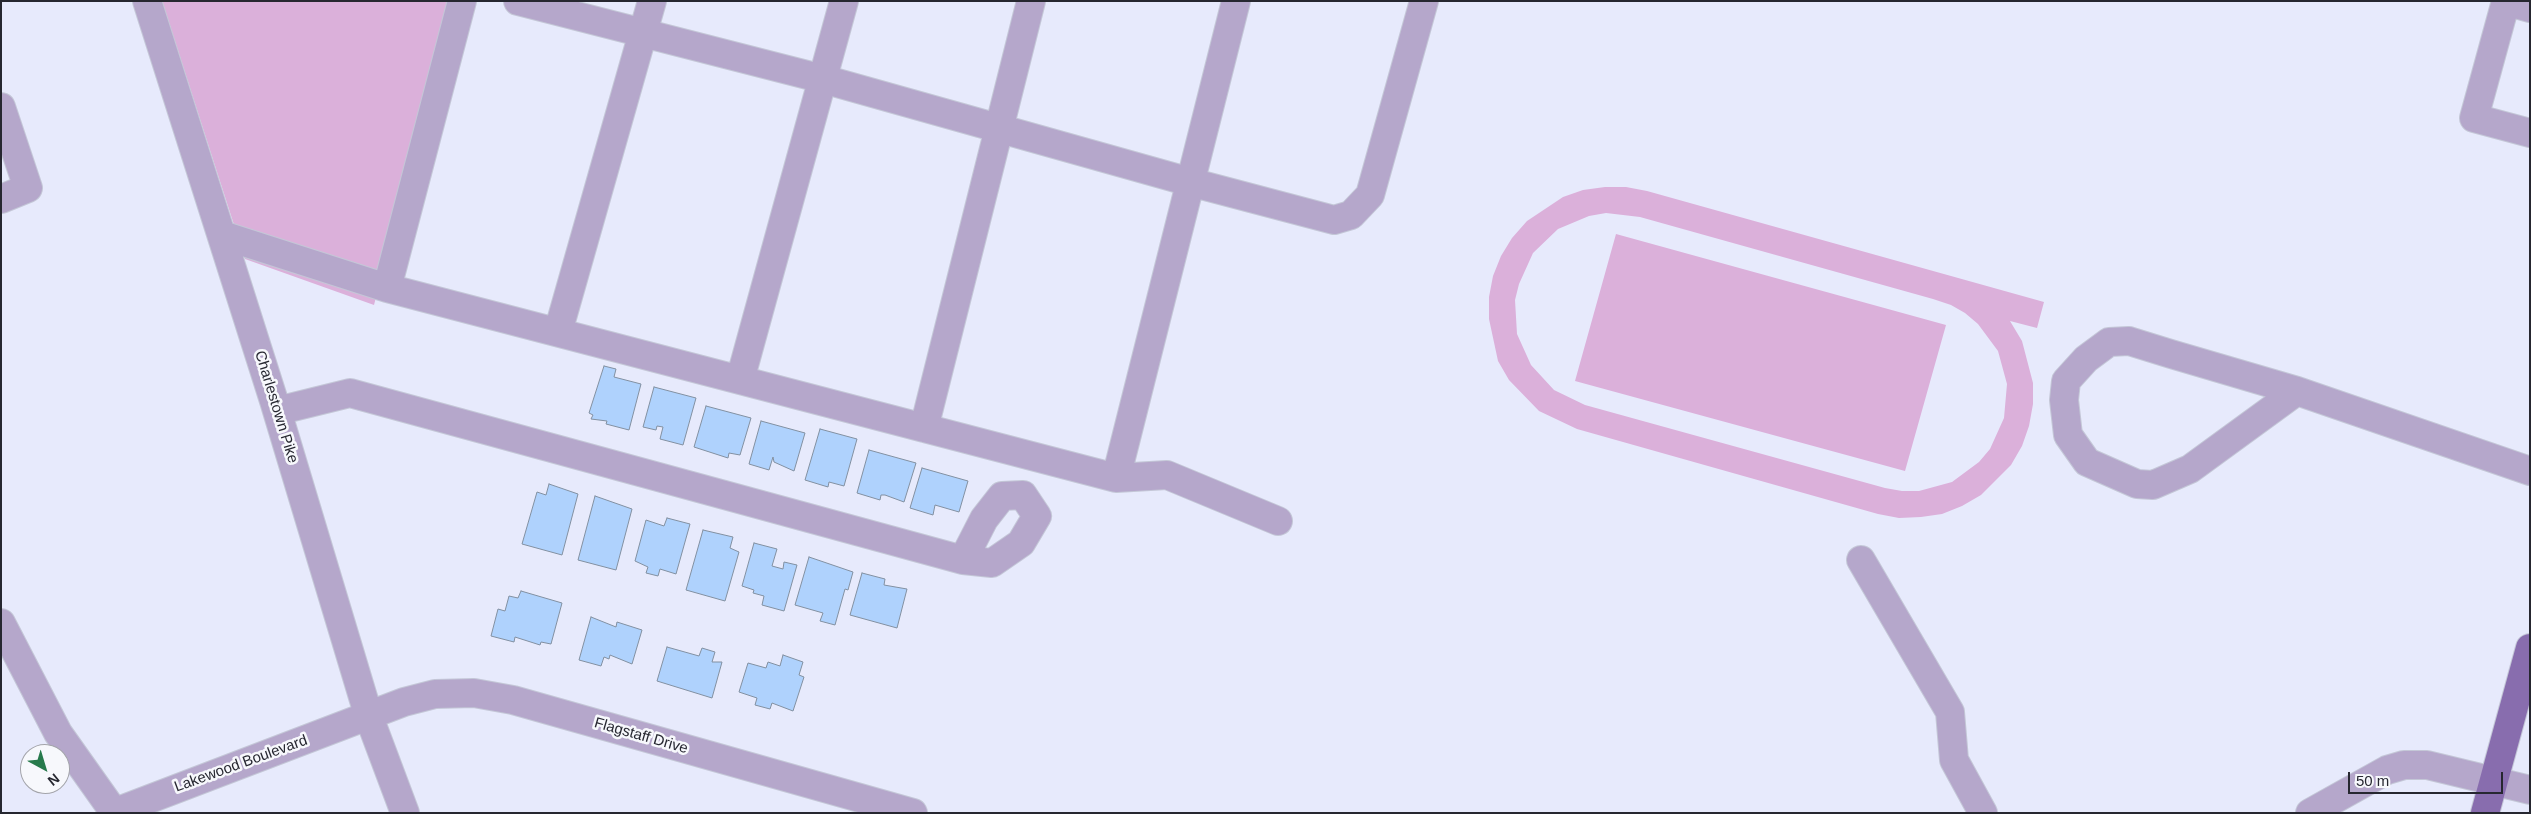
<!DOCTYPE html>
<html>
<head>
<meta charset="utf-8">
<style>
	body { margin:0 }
	#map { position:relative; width:2531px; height:814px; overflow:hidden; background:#e7eafc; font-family:Arial,sans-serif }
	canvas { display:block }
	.frame { position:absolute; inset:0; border:2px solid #262730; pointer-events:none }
	.north { position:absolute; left:20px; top:744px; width:50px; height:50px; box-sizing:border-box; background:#f7f8fc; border:1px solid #a3a4aa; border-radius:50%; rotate:141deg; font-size:14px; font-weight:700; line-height:20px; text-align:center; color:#262730 }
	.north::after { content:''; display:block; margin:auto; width:18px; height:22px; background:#277a4c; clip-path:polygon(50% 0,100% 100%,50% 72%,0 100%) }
	.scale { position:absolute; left:2348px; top:772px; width:155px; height:22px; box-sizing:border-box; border:2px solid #262730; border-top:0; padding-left:6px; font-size:15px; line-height:18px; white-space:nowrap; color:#262730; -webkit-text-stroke:4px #f7f8fc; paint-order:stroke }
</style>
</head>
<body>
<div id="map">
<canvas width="2531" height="814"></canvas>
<div class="frame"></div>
<div class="north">N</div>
<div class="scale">50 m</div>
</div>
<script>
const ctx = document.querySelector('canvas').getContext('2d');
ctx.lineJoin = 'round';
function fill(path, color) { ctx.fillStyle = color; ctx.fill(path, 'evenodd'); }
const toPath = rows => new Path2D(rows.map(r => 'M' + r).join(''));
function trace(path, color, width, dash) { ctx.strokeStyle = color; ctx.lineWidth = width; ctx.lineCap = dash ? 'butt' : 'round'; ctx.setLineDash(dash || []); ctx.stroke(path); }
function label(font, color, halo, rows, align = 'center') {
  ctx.font = font + ' Arial,sans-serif'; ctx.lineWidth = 5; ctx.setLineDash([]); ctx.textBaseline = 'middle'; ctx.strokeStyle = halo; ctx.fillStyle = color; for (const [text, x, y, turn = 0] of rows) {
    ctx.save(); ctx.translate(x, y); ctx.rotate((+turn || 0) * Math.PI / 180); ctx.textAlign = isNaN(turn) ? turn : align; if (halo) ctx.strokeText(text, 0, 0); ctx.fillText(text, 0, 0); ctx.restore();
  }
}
const green = toPath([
	[162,1,451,1,374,305,245,259],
	[1605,187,1626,187,1647,191,2044,302,2037,328,2010,321,2022,341,2033,383,2033,404,2029,426,2022,446,2011,465,1981,495,1962,506,1942,514,1921,517,1899,518,1878,514,1577,429,1539,411,1509,380,1498,361,1489,319,1489,297,1493,276,1501,256,1512,238,1527,221,1563,197,1583,190],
	[1606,213,1640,217,1933,299,1951,305,1965,313,1978,324,1998,351,2007,384,2004,418,1990,449,1979,462,1952,482,1919,491,1902,491,1885,488,1585,405,1554,390,1531,365,1517,334,1515,300,1519,284,1533,253,1558,229,1589,216],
	[1616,234,1946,325,1905,471,1575,381]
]);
const building = toPath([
	[604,366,616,369,614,377,641,384,629,430,606,424,607,421,591,419,593,415,589,413,604,366],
	[654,387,696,398,683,445,660,439,663,427,657,426,656,430,643,427,654,387],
	[706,406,751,418,740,455,729,453,728,458,694,447,706,406],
	[761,421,805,433,794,471,774,462,773,457,769,470,749,464,761,421],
	[820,429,857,439,844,486,829,482,828,487,805,480,820,429],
	[869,450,916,463,904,502,885,495,881,495,880,500,857,493,869,450],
	[922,468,968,481,959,512,935,505,933,515,910,508,922,468],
	[549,484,578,494,562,555,522,544,537,492,546,495,549,484],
	[595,496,632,509,616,570,578,560,595,496],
	[667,518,690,524,676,574,660,569,658,576,646,573,648,567,635,561,646,520,664,526,667,518],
	[703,530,733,537,730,548,739,552,725,601,686,590,703,530],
	[754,543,777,549,772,566,783,569,784,562,797,565,784,611,762,605,764,596,753,593,754,590,742,586,754,543],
	[809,557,853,572,848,590,845,589,835,625,820,621,823,613,795,605,809,557],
	[862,573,885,579,884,585,907,589,897,628,850,615,862,573],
	[521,591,562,603,551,644,541,642,540,645,515,637,514,642,491,636,498,609,505,611,509,596,518,598,521,591],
	[591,617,616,627,617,622,642,630,632,664,610,655,609,659,604,657,601,666,579,660,591,617],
	[667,647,699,656,702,648,715,652,712,662,722,662,712,698,657,681,667,647],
	[783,655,803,662,799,675,804,677,793,711,772,703,770,709,755,705,757,698,739,692,748,663,766,668,768,662,780,666,783,655]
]);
const minor = toPath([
	[147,1,274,401,369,717,405,813],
	[518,1,823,79,1190,182,1334,220,1351,215,1370,195,1424,1],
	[2505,1,2530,8],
	[2506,1,2474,118,2530,133],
	[1,107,28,188,1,199],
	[222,235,387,288,1116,478,1167,475,1278,521],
	[387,288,462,1],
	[558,332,652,1],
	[2129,341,2171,354,2297,391,2190,469,2153,485,2137,484,2087,462,2068,435,2064,400,2066,381,2086,359,2109,342,2129,341],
	[740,380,844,1],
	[2297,391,2530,471],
	[277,411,350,393,963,560,992,563,1021,543,1037,516,1023,495,1002,496,984,519,963,560],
	[924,428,1031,1],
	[1116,478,1236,1],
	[1861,560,1950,712,1954,760,1983,813],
	[1,623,58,733,114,812],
	[113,813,404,702,435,694,474,693,513,700,913,813],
	[2310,813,2387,770,2404,765,2427,765,2530,790]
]);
const major = toPath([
	[2485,813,2530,648]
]);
const streetNames = [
	["Charlestown Pike",276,407,73],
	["Flagstaff Drive",641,736,16],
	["Lakewood Boulevard",241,764,-20]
];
fill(green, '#dbb0da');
fill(building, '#afd2fd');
trace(building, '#8290a1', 1);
trace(minor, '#c4c7d7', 30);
trace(major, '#c4c7d7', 30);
trace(minor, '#b5a7cb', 28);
trace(major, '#886dae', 28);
label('15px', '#262730', '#f7f8fc', streetNames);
</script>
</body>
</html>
